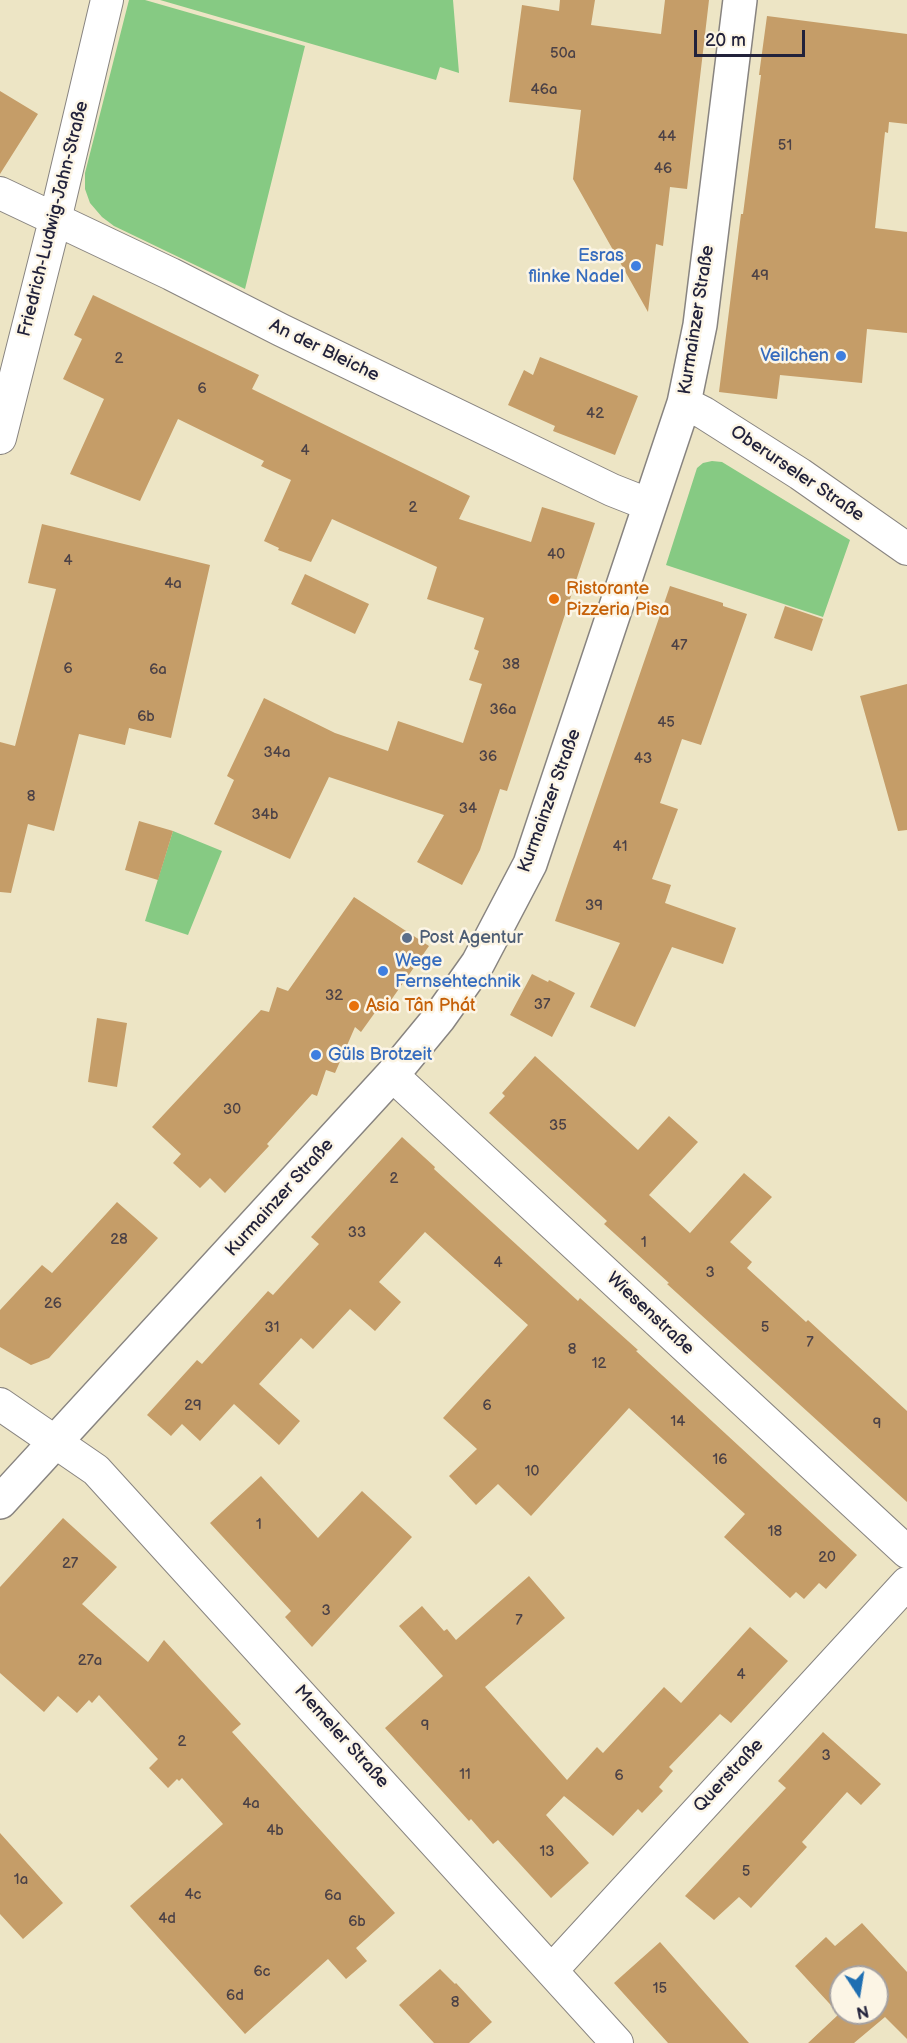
<!DOCTYPE html>
<html>
<head>
<meta charset="utf-8">
<style>
	body { margin:0 }
	#map { position:relative; width:907px; height:2043px; overflow:hidden; background:#ede5c5; font-family:"Balsamiq Sans",sans-serif }
	canvas { display:block }
	.north { position:absolute; left:829px; top:1965px; width:60px; height:60px; box-sizing:border-box; background:#fcf5e5; border:2px solid #a5a1a1; border-radius:50%; rotate:168deg; font-size:16px; font-weight:700; line-height:24px; text-align:center; color:#22223b }
	.north::after { content:''; display:block; margin:auto; width:21px; height:27px; background:#1f6fb2; clip-path:polygon(50% 0,100% 100%,50% 72%,0 100%) }
	.scale { position:absolute; left:694px; top:30px; width:111px; height:27px; box-sizing:border-box; border:3px solid #22223b; border-top:0; padding-left:8px; font-size:18px; line-height:21px; white-space:nowrap; color:#22223b; -webkit-text-stroke:4px #fcf5e5; paint-order:stroke }
</style>
</head>
<body>
<div id="map">
<canvas width="907" height="2043"></canvas>
<div class="north">N</div>
<div class="scale">20 m</div>
</div>
<script>
const ctx = document.querySelector('canvas').getContext('2d');
ctx.lineJoin = 'round';
function fill(path, color) { ctx.fillStyle = color; ctx.fill(path, 'evenodd'); }
const toPath = rows => new Path2D(rows.map(r => 'M' + r).join(''));
function trace(path, color, width, dash) { ctx.strokeStyle = color; ctx.lineWidth = width; ctx.lineCap = dash ? 'butt' : 'round'; ctx.setLineDash(dash || []); ctx.stroke(path); }
function label(font, color, halo, rows, align = 'center') {
  ctx.font = font + ' "Balsamiq Sans",sans-serif'; ctx.lineWidth = 5; ctx.setLineDash([]); ctx.textBaseline = 'middle'; ctx.strokeStyle = halo; ctx.fillStyle = color; for (const [text, x, y, turn = 0] of rows) {
    ctx.save(); ctx.translate(x, y); ctx.rotate((+turn || 0) * Math.PI / 180); ctx.textAlign = isNaN(turn) ? turn : align; if (halo) ctx.strokeText(text, 0, 0); ctx.fillText(text, 0, 0); ctx.restore();
  }
}
const green = toPath([
	[129,0,145,0,305,46,245,289,114,226,102,217,90,203,85,189,85,173],
	[160,0,453,0,459,73,440,67,436,80],
	[712,461,722,462,850,540,823,617,666,565,697,468,703,463],
	[173,831,222,851,188,935,145,921]
]);
const building = toPath([
	[560,0,595,0,591,25,661,34,665,0,709,0,687,189,670,187,663,246,656,244,648,312,573,179,581,110,509,102,522,5,559,11],
	[767,16,907,34,907,124,889,122,888,133,885,132,875,228,907,232,907,333,867,329,862,383,780,375,777,399,719,392,741,214,743,214,761,75,759,75],
	[0,91,38,114,0,174],
	[93,295,259,375,252,389,470,496,459,519,531,542,542,507,595,523,507,791,500,789,480,850,462,885,417,862,444,815,329,777,290,859,214,824,234,780,227,776,264,698,335,733,388,751,398,721,463,743,482,684,469,680,479,651,474,649,484,618,427,599,437,567,332,519,311,562,278,550,279,548,264,541,291,480,261,466,264,461,178,419,140,501,70,474,104,399,63,379,82,339,74,335],
	[540,357,638,396,615,455,553,431,555,426,508,405,524,370,533,375],
	[42,524,210,565,171,738,129,728,125,745,79,734,54,831,28,824,11,893,0,892,0,742,15,746,56,589,28,583],
	[305,574,369,604,355,634,291,604],
	[670,586,723,603,723,606,747,614,701,745,682,739,660,803,678,809,652,879,671,885,665,903,736,928,723,964,672,947,635,1027,590,1007,620,943,555,921],
	[785,606,823,619,812,651,774,638],
	[907,684,907,830,898,831,860,696],
	[139,821,173,831,158,880,125,870],
	[354,897,429,946,389,1003,384,1000,361,1032,355,1027,335,1073,326,1070,317,1096,312,1094,267,1144,269,1146,225,1193,210,1178,200,1188,173,1163,181,1154,152,1127,261,1010,269,1012,277,987,288,991],
	[532,974,548,982,549,980,575,993,552,1037,510,1015],
	[97,1018,127,1023,117,1087,88,1082],
	[535,1056,638,1150,669,1116,698,1142,649,1195,690,1233,744,1173,772,1197,730,1242,752,1262,747,1268,806,1322,808,1320,907,1411,907,1502,667,1284,669,1283,604,1224,607,1221,489,1113,505,1096,502,1093],
	[402,1137,435,1167,434,1169,578,1301,580,1298,638,1350,636,1351,857,1555,826,1589,819,1583,804,1599,796,1592,790,1598,724,1537,745,1514,629,1408,531,1516,498,1484,476,1505,449,1476,477,1449,443,1418,528,1325,425,1232,379,1282,401,1302,375,1331,350,1309,313,1349,301,1338,259,1384,300,1421,279,1445,234,1404,200,1441,182,1424,171,1436,147,1415,197,1360,202,1364,268,1291,273,1295,319,1244,311,1237],
	[117,1202,158,1238,49,1358,31,1365,0,1347,0,1310,42,1265,52,1273],
	[261,1476,318,1538,362,1491,412,1537,312,1647,285,1617,291,1611,210,1523],
	[63,1518,117,1567,82,1604,148,1662,164,1640,241,1724,232,1732,395,1913,356,1948,367,1961,346,1979,328,1959,245,2034,130,1906,223,1824,182,1778,179,1781,177,1779,168,1788,149,1768,158,1759,99,1695,92,1703,89,1700,77,1713,58,1696,44,1712,0,1673,0,1587],
	[529,1576,565,1618,485,1687,567,1780,597,1747,603,1753,664,1687,681,1703,750,1627,788,1661,731,1723,720,1714,669,1767,673,1771,659,1787,663,1791,642,1813,638,1809,613,1836,564,1796,546,1815,589,1863,551,1898,498,1840,493,1844,471,1819,469,1821,385,1728,443,1676,399,1626,422,1606,444,1631,447,1629,456,1640],
	[823,1732,881,1784,861,1805,847,1792,802,1842,807,1847,751,1908,739,1897,714,1920,685,1896,786,1788,778,1781],
	[0,1833,63,1903,23,1939,0,1914],
	[862,1923,907,1972,907,2039,885,2017,854,2043,808,2043,839,2014,795,1966,826,1937,835,1946],
	[841,1977,877,1977,877,2013,841,2013],
	[660,1942,749,2043,668,2043,614,1983],
	[440,1969,455,1984,456,1983,492,2022,469,2043,434,2043,399,2005]
]);
const street = toPath([
	[0,193,171,274,281,330,612,490,650,505],
	[684,403,704,413,800,474,907,549],
	[0,438,55,220,107,0],
	[392,1075,907,1552],
	[0,1404,96,1470,617,2043],
	[552,1970,907,1583]
]);
const secondary = toPath([
	[0,1502,392,1075,439,1018,478,963,530,864,684,403,700,325,740,0]
]);
const markers = [
	[636,266,6,"#3f7fe0"],
	[841,356,6,"#3f7fe0"],
	[554,599,6,"#e8710a"],
	[407,938,6,"#5c6f8a"],
	[383,971,6,"#3f7fe0"],
	[354,1006,6,"#e8710a"],
	[316,1055,6,"#3f7fe0"]
];
const numberNames = [
	["50a",563,54],
	["46a",544,90],
	["44",667,137],
	["51",785,146],
	["46",663,169],
	["49",760,276],
	["2",119,359],
	["6",202,389],
	["42",595,414],
	["4",305,451],
	["2",413,508],
	["40",556,555],
	["4",68,561],
	["4a",173,584],
	["47",679,646],
	["38",511,665],
	["6",68,669],
	["6a",158,670],
	["36a",503,710],
	["6b",146,717],
	["45",666,723],
	["34a",277,753],
	["36",488,757],
	["43",643,759],
	["8",31,797],
	["34",468,809],
	["34b",265,815],
	["41",620,847],
	["39",594,906],
	["32",334,996],
	["37",542,1005],
	["30",232,1110],
	["35",558,1126],
	["2",394,1179],
	["33",357,1233],
	["28",119,1240],
	["1",644,1243],
	["4",498,1263],
	["3",710,1273],
	["26",53,1304],
	["31",272,1328],
	["5",765,1328],
	["7",810,1343],
	["8",572,1350],
	["12",599,1364],
	["29",193,1406],
	["6",487,1406],
	["14",678,1422],
	["9",877,1424],
	["16",720,1460],
	["10",532,1472],
	["1",259,1525],
	["18",775,1532],
	["20",827,1558],
	["27",70,1564],
	["3",326,1611],
	["7",519,1621],
	["27a",90,1661],
	["4",741,1675],
	["9",425,1726],
	["2",182,1742],
	["3",826,1756],
	["11",465,1775],
	["6",619,1776],
	["4a",251,1804],
	["4b",275,1831],
	["13",547,1852],
	["5",746,1872],
	["1a",21,1880],
	["4c",193,1895],
	["6a",333,1896],
	["4d",167,1919],
	["6b",357,1922],
	["6c",262,1972],
	["15",660,1989],
	["6d",235,1996],
	["8",455,2003]
];
const streetNames = [
	["Friedrich-Ludwig-Jahn-Straße",54,219,-76],
	["Kurmainzer Straße",697,320,-81],
	["An der Bleiche",324,351,26],
	["Oberurseler Straße",797,474,34],
	["Kurmainzer Straße",550,801,-70],
	["Kurmainzer Straße",280,1198,-48],
	["Wiesenstraße",650,1314,43],
	["Memeler Straße",341,1737,48],
	["Querstraße",729,1776,-47]
];
const shopNames = [
	["Esras",624,256],
	["flinke Nadel",624,277],
	["Veilchen",829,356],
	["Wege",395,961,"left"],
	["Fernsehtechnik",395,982,"left"],
	["Güls Brotzeit",328,1055,"left"]
];
const foodNames = [
	["Ristorante",566,589],
	["Pizzeria Pisa",566,610],
	["Asia Tân Phát",366,1006]
];
const serviceNames = [
	["Post Agentur",419,938]
];
fill(green, '#86ca83');
fill(building, '#c59d68');
trace(street, '#888480', 34);
trace(secondary, '#888480', 36);
trace(street, '#fff', 32);
trace(secondary, '#fff', 33);
for (const [x, y, r, color] of markers) { const dot = new Path2D(); dot.arc(x, y, r, 0, 2 * Math.PI); ctx.fillStyle = color; ctx.fill(dot); trace(dot, '#fcf5e5', 2); }
label('15px', '#4b4146', null, numberNames);
label('18px', '#22223b', '#fcf5e5', streetNames);
label('18px', '#366cbe', '#fcf5e5', shopNames, 'right');
label('18px', '#c56008', '#fcf5e5', foodNames, 'left');
label('18px', '#4e5e75', '#fcf5e5', serviceNames, 'left');
</script>
</body>
</html>
